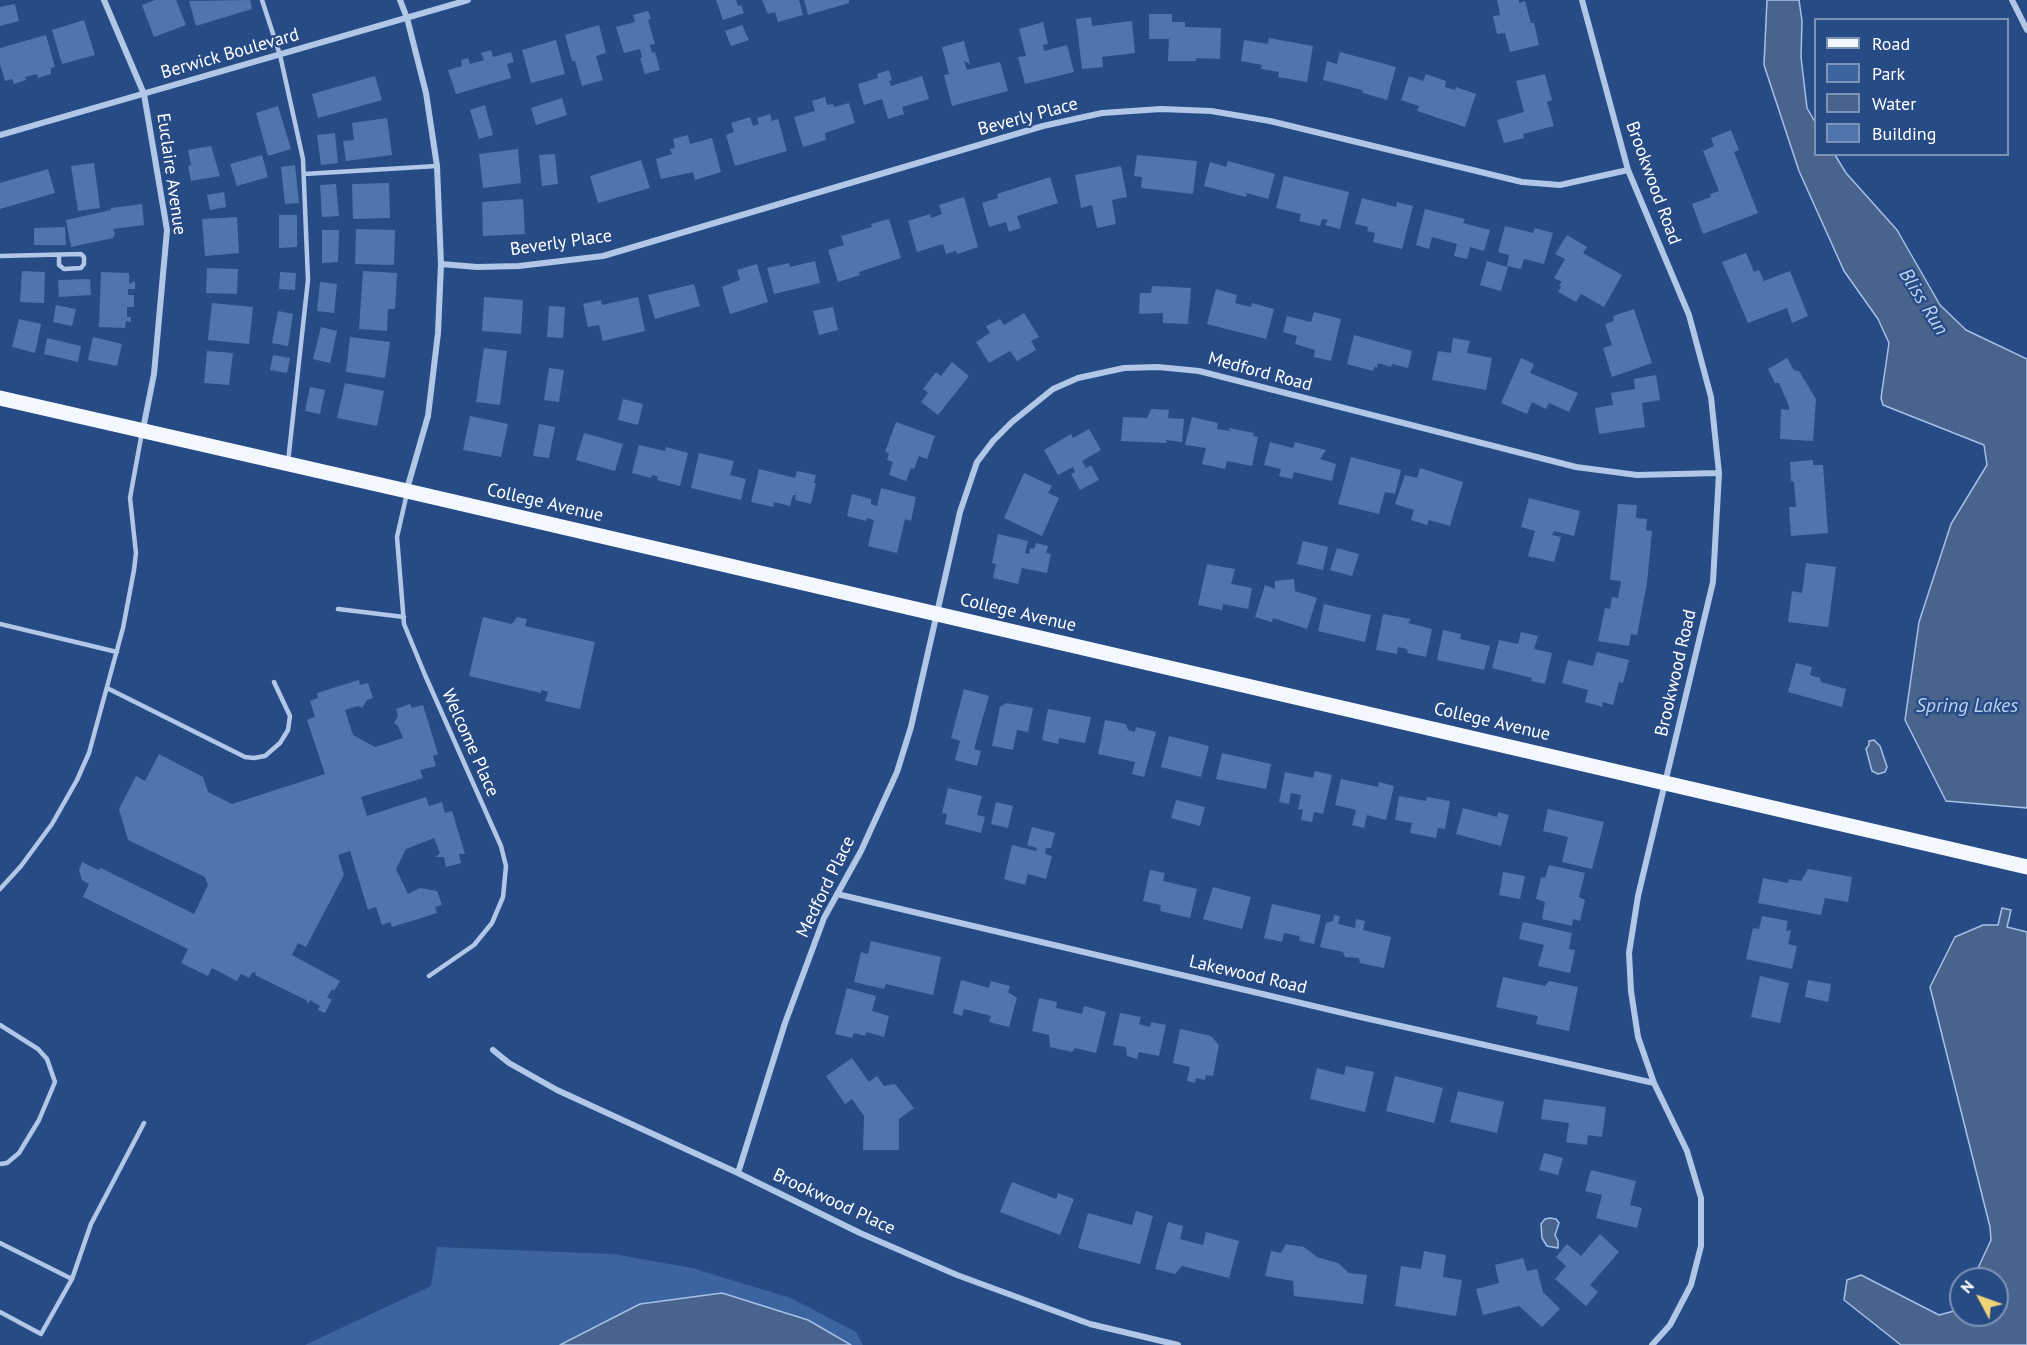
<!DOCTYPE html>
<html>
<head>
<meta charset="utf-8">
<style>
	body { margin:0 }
	#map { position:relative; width:2027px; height:1345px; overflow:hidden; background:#274b85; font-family:"PT Sans",sans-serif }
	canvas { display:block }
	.legend { position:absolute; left:1814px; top:18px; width:195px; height:138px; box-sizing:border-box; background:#274b85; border:2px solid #7d93b6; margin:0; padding:8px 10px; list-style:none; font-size:18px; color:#fff }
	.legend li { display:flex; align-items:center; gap:12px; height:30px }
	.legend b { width:30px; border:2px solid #7d93b6 }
	.north { position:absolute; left:1949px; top:1267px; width:60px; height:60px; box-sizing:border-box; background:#274b85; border:2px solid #7d93b6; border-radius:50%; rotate:311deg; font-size:16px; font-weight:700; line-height:24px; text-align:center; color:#fff }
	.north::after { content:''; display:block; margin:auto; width:21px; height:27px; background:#f0d377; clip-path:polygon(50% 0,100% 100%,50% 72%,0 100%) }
</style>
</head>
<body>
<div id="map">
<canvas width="2027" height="1345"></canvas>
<ul class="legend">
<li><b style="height:8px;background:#f3f7fe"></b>Road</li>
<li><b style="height:16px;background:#3c64a1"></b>Park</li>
<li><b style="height:16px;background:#48638c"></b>Water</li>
<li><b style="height:16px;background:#5075ad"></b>Building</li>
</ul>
<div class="north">N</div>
</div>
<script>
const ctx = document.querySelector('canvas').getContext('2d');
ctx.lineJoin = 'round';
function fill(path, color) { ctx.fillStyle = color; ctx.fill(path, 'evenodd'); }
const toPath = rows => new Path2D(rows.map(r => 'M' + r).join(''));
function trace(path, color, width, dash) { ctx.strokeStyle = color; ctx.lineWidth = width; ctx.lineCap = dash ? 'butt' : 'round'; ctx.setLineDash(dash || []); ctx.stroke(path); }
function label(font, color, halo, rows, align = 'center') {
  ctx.font = font + ' "PT Sans",sans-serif'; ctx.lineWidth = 4.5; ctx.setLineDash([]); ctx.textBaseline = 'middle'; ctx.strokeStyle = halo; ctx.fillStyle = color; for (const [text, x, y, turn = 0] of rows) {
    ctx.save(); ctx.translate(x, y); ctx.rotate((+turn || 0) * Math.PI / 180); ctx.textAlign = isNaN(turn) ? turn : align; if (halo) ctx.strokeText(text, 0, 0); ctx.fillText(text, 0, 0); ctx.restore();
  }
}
const green = toPath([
	[437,1247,613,1254,692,1268,791,1298,856,1332,863,1345,851,1345,808,1320,640,1304,560,1345,305,1345,431,1286]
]);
const water = toPath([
	[1767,0,1799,0,1802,21,1801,57,1807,108,1815,122,1816,154,1835,155,1846,173,1897,230,1940,305,1966,330,2027,359,2027,808,1946,801,1905,720,1919,622,1951,524,1987,465,1984,445,1883,405,1881,398,1889,343,1878,319,1844,271,1799,171,1764,65,1767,0],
	[1874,740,1880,746,1887,767,1885,772,1878,774,1872,771,1866,749,1869,745,1869,741,1874,740],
	[2002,908,2011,910,2007,927,2027,932,2027,1345,1901,1345,1844,1300,1847,1280,1861,1275,1939,1315,1958,1310,1961,1304,1961,1315,1997,1315,1997,1279,1973,1279,1991,1240,1990,1227,1930,987,1955,937,1983,925,1998,925,2002,908],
	[1550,1218,1556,1219,1559,1223,1555,1235,1558,1241,1558,1248,1547,1246,1542,1238,1541,1224,1545,1219,1550,1218],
	[722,1293,808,1320,851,1345,560,1345,640,1304,722,1293]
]);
const building = toPath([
	[155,0,176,0,186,25,154,37,142,5],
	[250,0,252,9,196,26,189,1],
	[716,0,736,0,738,6,741,5,744,13,723,20],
	[762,0,799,0,803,15,778,22,775,12,768,14],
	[804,0,849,0,849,3,808,15],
	[1497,0,1519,0,1519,3,1525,1,1531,23,1534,23,1539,45,1510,52,1505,33,1497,34,1493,16,1500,15],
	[15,4,19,21,0,26,0,7],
	[648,11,651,19,648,20,655,44,650,45,652,53,655,52,660,70,645,74,640,58,642,58,640,49,624,53,616,27,635,22,633,15],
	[1149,14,1172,14,1172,22,1185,22,1185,27,1221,28,1220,59,1196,58,1196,61,1168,61,1169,39,1149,39],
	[1091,17,1092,26,1132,21,1135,53,1102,57,1103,67,1082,69,1076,19],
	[84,20,95,55,62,64,52,30],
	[1043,22,1048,44,1043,45,1044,51,1067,45,1074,72,1025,84,1018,57,1026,56,1019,29],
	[599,25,606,53,596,56,603,80,582,86,575,61,572,61,565,35],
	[742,25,749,40,731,46,725,31],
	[46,35,55,67,51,68,51,74,38,78,37,74,25,77,26,80,14,84,12,79,5,81,0,64,0,48],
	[1269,38,1313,46,1307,82,1278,77,1279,72,1261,69,1262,65,1241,61,1244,40,1268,44],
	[556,40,565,74,531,83,522,50],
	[964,41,970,64,964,61,967,70,1000,62,1008,91,952,106,944,75,949,74,942,47],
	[491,50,493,57,511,52,514,62,507,64,511,78,456,94,448,70,462,66,461,60,468,58,470,64,484,60,481,53],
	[1340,52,1396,67,1387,100,1363,93,1362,90,1323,80,1327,61,1337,64],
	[889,70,892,80,889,81,891,86,922,76,929,99,902,107,904,114,888,119,882,99,864,105,858,84,878,78,877,74],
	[1426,74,1446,81,1445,87,1455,90,1456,87,1476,94,1465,127,1417,111,1419,106,1401,100,1409,76,1423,81],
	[1545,74,1552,100,1547,102,1554,126,1523,134,1524,138,1504,143,1497,120,1524,112,1516,81],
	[375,76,382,100,318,118,312,94],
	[825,97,827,105,833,104,834,107,849,103,855,123,825,133,826,140,803,147,794,117,815,111,812,101],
	[562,98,567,115,536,125,531,108],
	[485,105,493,135,479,139,470,110],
	[278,106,291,149,268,156,256,113],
	[770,114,772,121,778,119,787,151,735,166,726,135,734,132,731,123,750,117,753,126,759,124,757,118],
	[387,118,392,155,346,161,343,141,354,140,352,123],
	[1731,130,1739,150,1734,152,1758,213,1703,234,1692,204,1711,197,1710,194,1719,191,1703,151,1714,146,1711,138],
	[335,133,338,163,321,165,317,135],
	[688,135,690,144,712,138,721,172,695,180,693,172,661,179,656,159,672,154,670,149,675,148,673,139],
	[211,146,220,176,191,181,188,166,191,165,188,150],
	[518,149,521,183,483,188,479,154],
	[555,154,558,184,542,186,539,155],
	[262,155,268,177,237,186,230,164],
	[1137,155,1197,161,1193,194,1141,188,1142,177,1134,176],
	[641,160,650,188,598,203,590,176],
	[1228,161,1275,174,1268,199,1247,193,1246,197,1204,186,1210,162,1226,167],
	[94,163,100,208,78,211,71,166],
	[295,165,299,203,285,204,281,167],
	[1121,166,1127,197,1112,200,1116,224,1097,228,1092,205,1081,208,1075,175],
	[48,169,55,193,0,209,0,183],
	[1284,176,1349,192,1340,229,1325,225,1328,220,1322,219,1320,226,1299,221,1301,214,1276,208],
	[1050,177,1058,203,1017,216,1021,228,1009,232,1006,222,989,227,982,203,998,198,997,194],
	[389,183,390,218,353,219,352,184],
	[336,184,339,216,322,217,320,185],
	[224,192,226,207,210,210,207,195],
	[964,197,978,247,957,254,956,251,946,254,943,244,917,252,908,221,930,214,931,218,942,214,939,205],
	[1362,198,1396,207,1397,202,1413,206,1402,249,1373,242,1375,233,1367,231,1368,227,1355,224],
	[523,199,525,234,483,236,482,202],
	[142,204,144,225,113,229,115,234,113,238,71,247,66,220,111,210,111,208],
	[1425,209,1465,219,1463,223,1490,230,1484,251,1470,247,1467,259,1454,256,1457,244,1432,237,1429,249,1416,245],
	[279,215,297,215,297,247,279,248],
	[237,217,239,253,205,256,202,219],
	[889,219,901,258,859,272,860,275,838,282,828,250,844,245,841,236,872,227,871,224],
	[1505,226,1533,233,1535,228,1553,233,1544,264,1524,259,1521,269,1507,266,1509,255,1498,252],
	[65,227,66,245,34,245,34,228],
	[356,229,395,230,394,265,355,264],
	[322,230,339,230,338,262,322,263],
	[1567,235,1587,247,1583,253,1622,275,1604,307,1581,294,1576,302,1558,292,1561,287,1559,285,1562,282,1554,278,1565,259,1555,254],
	[1746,253,1754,272,1759,270,1764,281,1790,271,1808,316,1792,323,1787,308,1748,323,1722,262],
	[815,261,820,283,774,294,767,268,789,263,790,267],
	[1487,261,1508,267,1501,291,1480,285],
	[757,264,768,302,730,314,722,287,740,280,737,270],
	[207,268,238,269,237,294,206,293],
	[22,271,45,272,44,303,20,302],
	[363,271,397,273,395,309,388,309,387,331,359,329],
	[101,272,129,273,129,284,135,281,135,289,128,289,128,295,134,295,134,307,127,307,127,317,131,317,131,322,126,321,125,328,99,327],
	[280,272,296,273,295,290,279,289],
	[90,279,91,295,59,297,58,280],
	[320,282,337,284,334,313,317,311],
	[694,284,700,306,655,319,648,295],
	[1152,286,1191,288,1188,324,1163,323,1163,313,1139,314,1140,293,1151,293],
	[1216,289,1237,295,1235,303,1251,307,1252,303,1274,309,1266,339,1207,324],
	[484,297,523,300,521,334,482,331],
	[638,297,645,331,603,341,599,325,588,327,583,304,601,300,602,305],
	[212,303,253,307,249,344,208,340],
	[56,305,76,309,72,326,53,322],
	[549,306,565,307,563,338,547,337],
	[833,307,838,330,819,335,813,311],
	[1634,309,1652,363,1612,377,1603,348,1612,345,1605,324,1614,321,1613,316],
	[278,311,293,314,288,346,272,343],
	[1314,312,1341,319,1331,361,1314,357,1315,350,1295,344,1297,336,1283,332,1287,316,1311,322],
	[1024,313,1039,337,1031,341,1036,350,1017,361,1010,351,989,363,976,342,990,333,986,326,1000,319,1004,325],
	[19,319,41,324,35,353,12,347],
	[321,327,337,331,330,363,313,359],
	[1354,335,1412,351,1408,368,1392,364,1391,367,1378,363,1377,368,1375,366,1373,371,1347,364],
	[93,337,122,344,117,366,88,360],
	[350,337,390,342,385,378,346,372],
	[47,338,81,346,78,362,44,354],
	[1453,338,1470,341,1467,353,1492,358,1486,390,1432,380,1438,351,1451,353],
	[484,348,507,351,500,405,476,402],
	[207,351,233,353,229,385,204,383],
	[273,355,290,358,287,373,270,370],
	[1521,358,1534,364,1530,373,1578,393,1569,412,1549,403,1546,409,1532,402,1527,414,1501,403],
	[1787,358,1794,370,1799,371,1816,399,1813,441,1780,439,1781,409,1789,410,1789,406,1779,383,1775,383,1768,369],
	[952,362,969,376,938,415,921,402,928,393,923,389,936,372,941,376],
	[549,368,564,370,559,402,544,400],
	[1656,375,1660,400,1642,403,1645,427,1599,434,1595,408,1613,405,1611,393,1635,389,1634,379],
	[345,383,384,391,377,426,337,418],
	[310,387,325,390,320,414,305,411],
	[623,399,643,404,638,425,618,420],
	[1151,409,1169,410,1168,418,1184,419,1182,442,1166,440,1167,443,1121,441,1123,417,1147,418],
	[470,416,508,424,501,457,463,450],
	[1192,417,1218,423,1217,429,1230,431,1229,428,1254,433,1253,436,1258,437,1252,466,1227,461,1225,469,1202,464,1206,448,1185,445],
	[896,422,935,436,927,459,919,456,914,469,911,468,906,481,889,475,893,462,887,460,889,453,885,452],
	[539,424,555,427,549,458,533,456],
	[1089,429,1101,450,1082,461,1086,468,1091,465,1099,480,1080,490,1071,474,1075,472,1073,467,1058,475,1044,450,1071,434,1073,438],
	[584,433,623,444,615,471,576,460],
	[1270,442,1293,448,1295,442,1326,450,1320,459,1336,464,1332,481,1294,472,1292,479,1279,476,1281,469,1264,465],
	[639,445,665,451,666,447,688,453,680,486,657,480,658,477,652,475,651,478,632,473],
	[699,453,734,461,730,475,746,479,741,500,691,488],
	[1351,457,1401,470,1395,494,1385,492,1379,514,1338,504],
	[1813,460,1813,465,1823,465,1828,533,1791,536,1789,507,1796,507,1794,482,1791,481,1790,462],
	[1420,468,1463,482,1450,526,1429,520,1427,525,1411,520,1414,510,1395,504,1405,475,1417,478],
	[759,469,795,478,797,471,816,475,814,483,816,483,811,504,795,500,796,495,793,495,790,506,774,502,773,507,751,502],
	[1024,473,1052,486,1048,493,1059,498,1042,536,1004,518],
	[881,488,916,497,911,521,905,519,897,553,868,546,874,520,867,518,866,521,847,516,852,494,871,499,871,504,877,506],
	[1529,498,1580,511,1574,536,1554,531,1552,535,1561,537,1554,562,1528,556,1535,531,1521,527],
	[1618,504,1637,505,1636,518,1647,519,1646,530,1652,531,1647,583,1637,635,1631,634,1629,646,1598,641,1605,608,1610,609,1612,597,1618,598,1621,581,1610,580],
	[998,534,1028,541,1025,553,1029,554,1030,548,1034,549,1036,543,1048,546,1046,553,1051,554,1047,573,1022,568,1018,584,993,578,996,564,992,563],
	[1303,541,1328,547,1323,570,1297,564],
	[1337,548,1359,554,1352,576,1330,570],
	[1806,563,1836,567,1828,627,1788,622,1792,591,1802,593],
	[1207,564,1235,569,1231,584,1252,588,1248,609,1223,604,1222,610,1198,605],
	[1294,579,1295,591,1317,598,1307,629,1273,618,1272,622,1255,617,1265,585,1275,589,1275,581],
	[1324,604,1371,615,1365,642,1318,631],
	[1383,614,1411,619,1408,623,1432,629,1426,657,1408,653,1407,649,1398,647,1397,654,1376,650],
	[483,617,512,624,517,617,527,619,525,626,595,642,580,709,545,701,548,692,541,690,541,693,469,676],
	[1443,630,1461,634,1460,639,1490,646,1484,670,1437,660],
	[1521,632,1538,636,1534,649,1552,653,1545,684,1531,681,1532,678,1492,668,1499,640,1518,644],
	[1597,652,1629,660,1623,683,1619,682,1613,705,1602,702,1603,707,1585,702,1588,690,1562,683,1568,660,1593,666],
	[1796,663,1812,667,1810,675,1820,678,1821,682,1846,689,1842,707,1788,692],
	[359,680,360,685,368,683,373,698,367,700,362,708,358,706,345,710,353,735,375,747,403,738,398,726,394,723,398,716,396,709,410,704,412,708,423,705,438,754,433,756,436,766,420,770,423,778,361,797,367,816,426,797,429,806,442,802,445,813,452,811,465,854,459,854,461,863,446,867,444,857,436,857,440,853,434,838,406,849,396,869,408,894,420,888,437,891,442,905,435,907,437,913,392,927,390,922,382,925,376,907,368,910,350,851,338,855,344,875,306,947,298,943,292,955,340,981,334,991,332,989,327,998,332,999,325,1013,318,1010,320,1006,310,1000,308,1004,306,1000,255,975,256,973,253,972,249,978,241,974,237,981,212,968,208,976,181,963,188,949,83,897,89,884,82,880,79,870,82,862,98,870,101,868,194,914,208,885,205,877,128,840,119,809,136,776,145,781,159,754,203,777,208,792,232,804,325,774,307,720,315,717,310,701,318,698,317,693],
	[964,689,989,696,974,749,981,751,977,766,955,760,960,741,951,738],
	[1006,703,1033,708,1028,732,1017,730,1013,750,992,746,1000,707],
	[1048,709,1091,717,1085,743,1059,738,1058,744,1042,740],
	[1105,720,1126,724,1128,730,1135,732,1136,727,1156,732,1144,777,1132,774,1135,762,1098,754],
	[1169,736,1209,746,1201,777,1161,767],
	[1222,753,1271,764,1266,789,1216,779],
	[1315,771,1332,775,1323,814,1314,812,1312,822,1301,820,1303,809,1298,810,1301,795,1291,793,1289,804,1279,802,1285,772,1313,778],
	[1341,779,1378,787,1379,782,1394,786,1386,820,1367,815,1364,828,1352,825,1356,810,1335,805],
	[948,788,982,796,977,815,985,817,981,833,945,824,947,814,942,813],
	[1399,796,1426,801,1427,797,1450,801,1445,829,1438,828,1436,838,1410,833,1412,823,1395,820],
	[1176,800,1205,807,1200,826,1171,818],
	[996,802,1013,806,1008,828,991,824],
	[1463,808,1497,817,1498,812,1509,815,1501,846,1456,834],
	[1548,809,1604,822,1592,869,1562,862,1568,837,1543,831],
	[1032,827,1055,833,1051,848,1046,848,1045,854,1052,856,1046,879,1028,874,1025,885,1004,879,1012,845,1036,851,1037,848,1027,845],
	[1549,865,1585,873,1579,897,1585,900,1580,921,1573,919,1572,926,1542,919,1545,902,1536,899,1541,877,1545,878],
	[1808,869,1852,877,1848,902,1825,898,1821,915,1758,903,1763,878,1788,883,1789,879,1801,881],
	[1150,870,1165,873,1163,881,1197,889,1190,918,1160,911,1161,905,1143,901],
	[1503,872,1525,876,1520,899,1499,895],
	[1213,887,1251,897,1242,929,1203,919],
	[1272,904,1321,915,1314,944,1300,941,1299,936,1284,933,1282,942,1264,938],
	[1334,915,1340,916,1338,924,1355,928,1356,919,1365,921,1363,930,1391,937,1384,968,1360,963,1359,958,1345,957,1343,952,1320,947,1326,923,1333,921],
	[1762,916,1788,921,1786,931,1791,930,1788,944,1797,946,1792,969,1746,959,1753,928,1759,929],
	[1523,922,1572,933,1569,949,1575,950,1570,973,1538,966,1544,945,1519,939],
	[871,941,941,957,933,995,886,984,884,989,854,982,861,952,868,954],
	[1760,976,1789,983,1780,1023,1751,1017],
	[1503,977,1545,986,1549,981,1578,987,1569,1031,1536,1024,1538,1016,1496,1007],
	[961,980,989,988,991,981,1010,986,1008,992,1017,998,1009,1027,989,1022,991,1016,964,1009,962,1016,953,1013],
	[1808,980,1831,984,1828,1002,1805,997],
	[847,988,876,996,872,1011,889,1016,884,1037,866,1032,865,1036,854,1033,852,1038,835,1034],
	[1039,998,1057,1002,1056,1008,1082,1014,1084,1006,1106,1012,1096,1053,1075,1048,1072,1052,1050,1047,1049,1035,1032,1031],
	[1120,1013,1141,1017,1139,1024,1150,1027,1151,1022,1166,1025,1159,1056,1139,1052,1137,1059,1127,1056,1126,1047,1113,1045],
	[1180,1029,1211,1036,1219,1045,1213,1076,1206,1075,1205,1080,1196,1078,1195,1083,1187,1081,1190,1067,1173,1063],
	[852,1058,869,1082,877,1076,884,1086,895,1084,914,1108,899,1119,899,1150,863,1150,864,1116,852,1099,845,1104,826,1076],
	[1346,1066,1374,1072,1365,1112,1310,1099,1317,1068,1344,1075],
	[1395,1076,1443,1088,1434,1123,1386,1111],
	[1458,1091,1504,1102,1497,1133,1450,1122],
	[1544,1099,1606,1107,1602,1137,1588,1135,1587,1145,1566,1142,1569,1123,1541,1119],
	[1544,1153,1563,1158,1558,1175,1539,1170],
	[1591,1170,1636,1181,1630,1205,1642,1208,1637,1228,1596,1218,1602,1195,1585,1191],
	[1012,1182,1056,1199,1058,1193,1074,1199,1060,1235,1000,1212],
	[1136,1211,1153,1216,1140,1264,1078,1248,1088,1213,1132,1225],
	[1168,1222,1183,1226,1180,1239,1203,1245,1206,1232,1239,1241,1229,1278,1182,1266,1175,1274,1155,1269],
	[1600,1234,1619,1252,1590,1285,1598,1292,1586,1306,1555,1279,1566,1266,1556,1257,1567,1244,1581,1256],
	[1286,1244,1304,1247,1317,1257,1338,1263,1349,1273,1367,1275,1363,1304,1294,1296,1293,1281,1265,1276,1271,1251,1281,1253],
	[1424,1251,1446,1255,1443,1277,1462,1280,1456,1316,1395,1306,1401,1266,1421,1269],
	[1523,1258,1527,1271,1537,1269,1543,1292,1560,1309,1542,1327,1519,1306,1483,1315,1476,1289,1499,1283,1495,1265]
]);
const service = toPath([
	[262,0,280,55,303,159,308,280,288,462],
	[304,174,437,166],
	[0,256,81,254,84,257,84,264,81,268,64,269,59,265,59,255],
	[407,493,397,537,404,624,425,675,501,846,506,866,503,897,492,923,474,945,429,976],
	[338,609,404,617],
	[0,624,117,652],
	[107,688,245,757,254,758,265,756,280,743,288,730,290,716,274,682],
	[0,889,21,866,52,824,77,780,89,753,123,628,134,570,136,553,130,498,142,432],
	[0,1025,38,1049,47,1059,55,1082,39,1120,19,1153,7,1163,0,1164],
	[0,1243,72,1279],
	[0,1312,41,1334,72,1279,91,1224,144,1123]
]);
const minor = toPath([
	[104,0,144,94,167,230,154,374,143,429],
	[400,0,407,18,426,93,437,166,441,264,438,333,428,416,407,489],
	[1582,0,1628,170,1689,315,1711,397,1719,473,1713,582,1638,896,1629,953,1631,991,1638,1037,1654,1083,1687,1151,1701,1198,1701,1246,1691,1285,1670,1325,1652,1345],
	[2012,0,2027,30],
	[0,135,468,0],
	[441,264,477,267,519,266,603,256,1043,126,1102,113,1161,109,1211,111,1270,121,1522,182,1560,185,1628,170],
	[837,894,1356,1016,1654,1083],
	[493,1050,509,1063,557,1090,738,1173,860,1233,957,1275,1090,1324,1178,1345],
	[738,1173,785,1023,824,918,861,851,897,772,911,727,960,512,977,462,993,441,1012,422,1053,389,1078,378,1124,368,1158,367,1199,371,1576,467,1637,475,1719,473]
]);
const primary = toPath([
	[0,398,407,491,2027,867]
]);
const streetNames = [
	["Berwick Boulevard",230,54,-16],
	["Beverly Place",1028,117,-15],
	["Euclaire Avenue",171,174,82],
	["Brookwood Road",1653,183,70],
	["Beverly Place",561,243,-8],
	["Medford Road",1260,372,15],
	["College Avenue",545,503,13],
	["College Avenue",1018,613,13],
	["Brookwood Road",1676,673,-77],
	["College Avenue",1492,722,13],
	["Welcome Place",470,743,66],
	["Medford Place",826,887,-64],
	["Lakewood Road",1248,975,13],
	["Brookwood Place",834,1202,25]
];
const waterNames = [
	["Bliss Run",1923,302,58],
	["Spring Lakes",1967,706]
];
fill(green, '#3c64a1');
fill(water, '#48638c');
trace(water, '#a6c1e8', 1.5);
fill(building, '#5075ad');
trace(service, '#b1c7e8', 4.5);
trace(minor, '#b1c7e8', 6);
trace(primary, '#f3f7fe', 15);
label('18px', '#fff', '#274b85', streetNames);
label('italic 20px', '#bdd1ef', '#274b85', waterNames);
</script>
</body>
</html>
